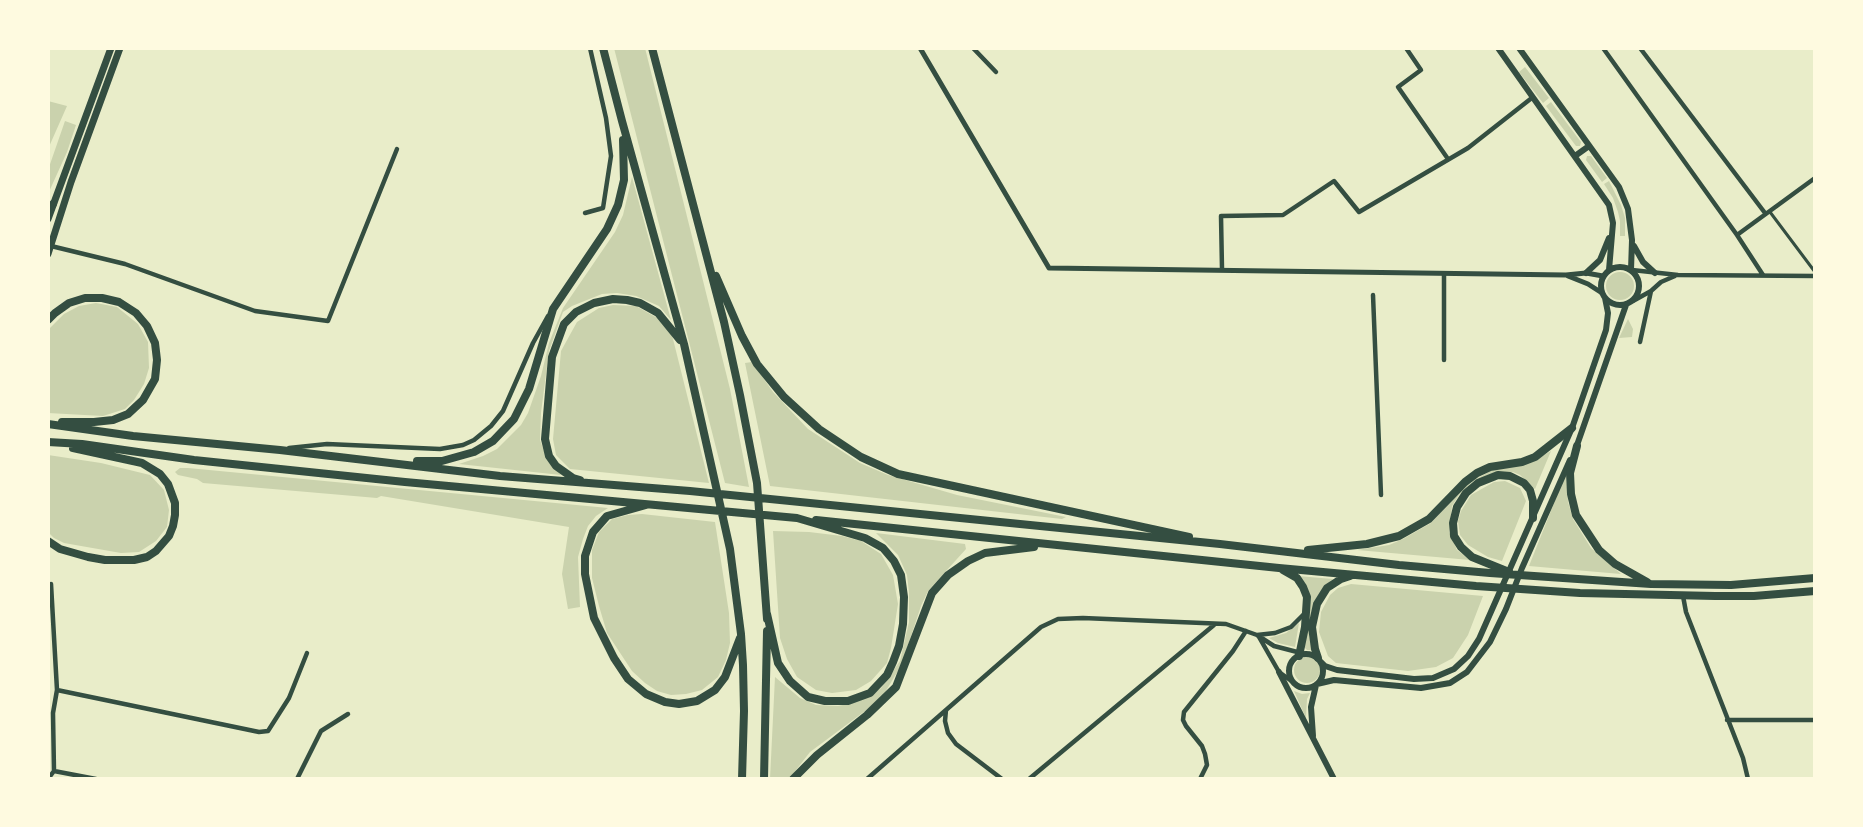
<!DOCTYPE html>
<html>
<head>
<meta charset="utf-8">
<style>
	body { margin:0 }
	#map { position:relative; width:1863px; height:827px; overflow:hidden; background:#e9edc9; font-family:"Public Sans",sans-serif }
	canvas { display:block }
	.frame { position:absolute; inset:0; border:50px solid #fefae0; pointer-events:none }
</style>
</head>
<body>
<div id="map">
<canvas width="1863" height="827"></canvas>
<div class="frame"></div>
</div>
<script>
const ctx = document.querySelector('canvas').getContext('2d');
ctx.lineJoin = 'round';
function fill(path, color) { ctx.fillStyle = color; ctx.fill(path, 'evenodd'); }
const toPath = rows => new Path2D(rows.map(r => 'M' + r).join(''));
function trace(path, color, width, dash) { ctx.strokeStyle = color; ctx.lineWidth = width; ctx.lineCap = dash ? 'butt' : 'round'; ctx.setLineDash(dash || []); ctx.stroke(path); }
const green = toPath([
	[614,48,645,48,730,389,749,487,725,483],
	[1525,67,1549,98,1543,103,1519,72],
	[48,101,67,106,48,149],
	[1551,102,1581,142,1580,146,1576,146,1546,106],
	[65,121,76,125,67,152,48,194,48,170],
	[1587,156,1591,156,1607,178,1602,182,1586,160],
	[632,177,671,320,659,306,636,296,617,293,602,294,572,306,563,312,549,351,541,413,540,440,544,451,548,459,561,475,459,464,483,456,497,449,521,425,528,413,541,376,549,343,563,308,615,232,623,215],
	[1609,181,1621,205,1625,218,1625,236,1620,236,1620,221,1618,212,1613,198,1604,184],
	'1606 286a14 14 0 1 1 28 0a14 14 0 1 1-28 0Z',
	[96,303,117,307,138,324,148,342,149,368,144,384,134,400,125,409,103,416,48,413,48,330,64,314,79,306],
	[613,305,636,306,659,319,669,329,673,339,709,483,570,469,556,455,553,439,561,351,577,322,599,308],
	[1628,319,1633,329,1632,337,1619,338],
	[752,362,773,392,808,429,860,463,888,475,957,495,1066,517,1062,519,770,486,745,363],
	[1551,451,1535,489,1520,475,1513,472,1497,472,1472,482,1459,495,1452,506,1449,532,1457,550,1470,560,1357,550,1389,545,1403,539,1431,523,1470,482,1493,470,1529,463],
	[48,455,101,463,150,475,164,490,169,510,167,527,156,541,139,552,121,553,64,543,54,538,48,532],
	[180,468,188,468,608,508,596,516,588,526,583,539,578,557,580,607,568,609,562,574,569,527,381,496,377,498,203,483,197,479,178,475,175,472],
	[1566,473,1568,502,1573,519,1591,548,1621,574,1529,566],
	[1505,481,1520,488,1526,501,1502,561,1488,557,1468,545,1460,535,1458,521,1461,511,1471,495,1494,482],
	[642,514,715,522,729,613,730,643,726,660,718,677,702,690,686,694,671,695,657,691,645,683,632,671,607,633,599,606,592,578,592,550,599,532,612,519,628,515],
	[773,531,809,532,842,536,861,541,881,554,893,575,898,604,891,648,887,663,871,681,856,690,832,693,816,690,797,677,787,659,780,638],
	[876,533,965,544,966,549,928,591,921,606,901,666,884,694,869,708,810,752,789,779,770,779,775,677,800,698,816,705,838,706,852,703,870,696,881,688,900,661,909,622,909,593,907,575,898,555],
	[1298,576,1333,579,1324,587,1314,603,1309,634,1312,650,1307,650,1303,646,1311,597,1307,587],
	[1351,584,1483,596,1468,635,1453,658,1436,667,1408,671,1336,663,1328,656,1319,632,1321,612,1330,595,1338,588],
	[1299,623,1295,647,1278,643,1269,638,1286,633],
	'1294 670a13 13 0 1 1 26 0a13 13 0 1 1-26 0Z',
	[1294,691,1302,694,1310,693,1307,699,1306,718]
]);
const pedestrian = toPath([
	[1770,212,1815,272]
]);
const minor = toPath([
	[973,48,996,72],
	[1406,48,1421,70,1398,87,1448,159],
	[1603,48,1737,235,1763,275],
	[1640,48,1765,213],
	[585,213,603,208,611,156,606,118,590,48],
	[1737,235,1815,178],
	[51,246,125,264,255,311,328,321,397,149],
	[1222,269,1221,216,1283,215,1334,181,1359,212,1468,148,1533,97],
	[1632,270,1678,275,1815,276],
	[1373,295,1381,495],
	[1633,301,1651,291,1661,282,1675,276],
	[1640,342,1651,291],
	[1444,360,1444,274],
	[289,448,327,444,440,449,463,445,474,440,491,426,503,411,533,343,548,316],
	[1683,596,1686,612,1743,758,1748,779],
	[1257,635,1275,633,1291,627,1305,613],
	[1259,637,1279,672,1297,685],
	[57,690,259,732,268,731,289,698,307,653],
	[946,710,945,721,948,733,956,744,1002,779],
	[1727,720,1815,720],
	[54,771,96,779],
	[48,779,54,771,53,713,57,690,51,584],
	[297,779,321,731,348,714],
	[867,779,1041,627,1058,619,1083,618,1226,624,1257,635,1274,646,1305,654],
	[1029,779,1214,625],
	[1200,779,1207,765,1205,754,1202,746,1186,726,1183,720,1184,712,1233,651,1246,631]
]);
const tertiary = toPath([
	[920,48,1049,268,1566,275,1586,273,1603,276],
	[1568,276,1588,284,1602,293]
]);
const secondary = toPath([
	[1498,48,1609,205,1613,223,1609,270],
	[1519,48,1619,187,1628,209,1632,240,1631,270],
	[1575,156,1589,146],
	[1634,246,1643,262,1655,273],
	'1601 286a19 19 0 1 1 38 0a19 19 0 1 1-38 0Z',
	[1586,273,1600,260,1609,238],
	[1576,448,1626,305],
	'1289 671a17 17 0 1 1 34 0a17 17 0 1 1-34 0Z',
	[1321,662,1325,666,1337,670,1414,679,1433,678,1454,669,1468,656,1479,639,1572,428,1606,330,1608,313,1605,298],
	[1279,672,1334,779],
	[1317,684,1334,680,1421,688,1450,683,1467,672,1490,642,1506,609,1522,568,1570,460],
	[1313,736,1311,707,1316,685]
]);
const trunk = toPath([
	[48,219,111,48],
	[48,254,71,182,120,48]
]);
const motorway = toPath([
	[603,48,622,121,684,344,730,549,741,634,743,665,744,711,742,779],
	[652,48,724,322,740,395,757,483,767,619],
	[48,212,53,204],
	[716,276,742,336,757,364,784,397,819,429,861,457,898,474,1189,537],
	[48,320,55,313,69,303,85,298,102,298,119,302,136,313,147,326,155,343,157,360,155,379,143,400,128,414,113,420,94,422,62,422],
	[48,424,133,436,280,450,500,476,690,491,1220,544,1399,565,1490,573,1651,584,1731,585,1815,578],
	[48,442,82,444,194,460,405,482,797,518,865,538,883,548,894,561,901,575,904,597,903,624,899,646,893,662,887,675,870,693,848,701,825,701,808,697,790,681,778,663,767,614],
	[1577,446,1570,473,1571,494,1576,515,1599,550,1615,564,1647,582],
	[417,461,442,461,474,452,493,441,514,419,529,389,553,309,607,229,618,205,624,180,623,140],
	[580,480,573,478,556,466,549,456,545,439,552,357,564,324,576,312,594,303,613,299,627,300,640,303,658,313,680,340],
	[646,505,607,516,593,532,585,556,585,574,594,618,614,658,628,679,646,694,665,702,679,704,697,701,715,690,725,677,740,638],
	[816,520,1279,568,1476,586,1580,593,1715,596,1754,596,1815,591],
	[48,541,60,549,88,557,105,560,134,560,147,557,156,551,169,536,173,526,175,515,175,503,168,484,160,474,142,463,73,448],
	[1308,550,1367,544,1399,536,1429,519,1465,482,1477,473,1490,467,1522,462,1535,457,1572,428],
	[1283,570,1297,578,1303,587,1307,597,1305,627,1299,656],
	[1509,572,1472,557,1461,547,1454,536,1453,523,1457,507,1466,493,1478,483,1498,475,1510,476,1524,483,1530,490,1533,501,1533,518],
	[1318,658,1315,649,1312,627,1317,604,1327,588,1341,579,1350,576],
	[764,779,767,631],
	[793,779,817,755,867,715,896,687,932,593,948,575,968,561,985,553,1034,547]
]);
fill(green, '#cad2ad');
trace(pedestrian, '#344e41', 3);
trace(minor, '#344e41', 4.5);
trace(tertiary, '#344e41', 5);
trace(secondary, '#344e41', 6);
trace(trunk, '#344e41', 7);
trace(motorway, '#344e41', 8);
</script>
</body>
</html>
